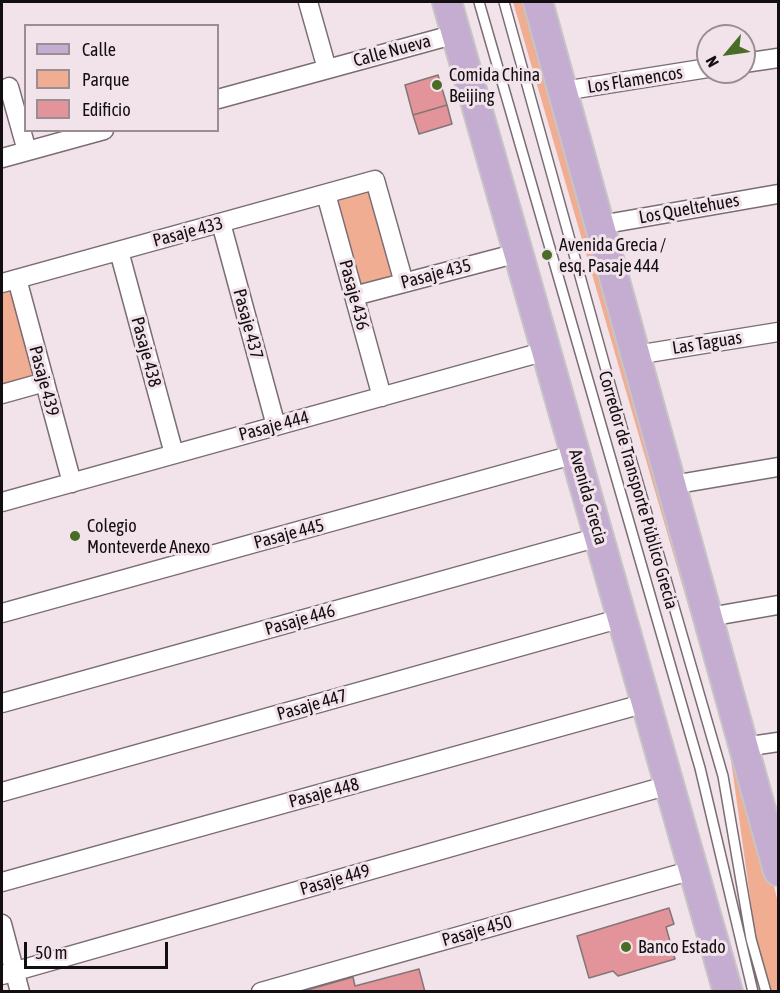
<!DOCTYPE html>
<html>
<head>
<meta charset="utf-8">
<style>
	body { margin:0 }
	#map { position:relative; width:780px; height:993px; overflow:hidden; background:#f2e3eb; font-family:"Asap Condensed",sans-serif }
	canvas { display:block }
	.frame { position:absolute; inset:0; border:3px solid #130e11; pointer-events:none }
	.legend { position:absolute; left:24px; top:24px; width:195px; height:108px; box-sizing:border-box; background:#f2e3eb; border:2px solid #998e94; margin:0; padding:8px 10px; list-style:none; font-size:18px; color:#130e11 }
	.legend li { display:flex; align-items:center; gap:12px; height:30px }
	.legend b { width:30px; border:2px solid #998e94 }
	.north { position:absolute; left:696px; top:24px; width:60px; height:60px; box-sizing:border-box; background:#f2e3eb; border:2px solid #998e94; border-radius:50%; rotate:241deg; font-size:16px; font-weight:700; line-height:24px; text-align:center; color:#130e11 }
	.north::after { content:''; display:block; margin:auto; width:21px; height:27px; background:#496d26; clip-path:polygon(50% 0,100% 100%,50% 72%,0 100%) }
	.scale { position:absolute; left:24px; top:942px; width:144px; height:27px; box-sizing:border-box; border:3px solid #130e11; border-top:0; padding-left:8px; font-size:18px; line-height:21px; white-space:nowrap; color:#130e11; -webkit-text-stroke:4px #f2e3eb; paint-order:stroke }
</style>
</head>
<body>
<div id="map">
<canvas width="780" height="993"></canvas>
<div class="frame"></div>
<ul class="legend">
<li><b style="height:8px;background:#c4add0"></b>Calle</li>
<li><b style="height:16px;background:#f0ad92"></b>Parque</li>
<li><b style="height:16px;background:#e3939a"></b>Edificio</li>
</ul>
<div class="north">N</div>
<div class="scale">50 m</div>
</div>
<script>
const ctx = document.querySelector('canvas').getContext('2d');
ctx.lineJoin = 'round';
function fill(path, color) { ctx.fillStyle = color; ctx.fill(path, 'evenodd'); }
const toPath = rows => new Path2D(rows.map(r => 'M' + r).join(''));
function trace(path, color, width, dash) { ctx.strokeStyle = color; ctx.lineWidth = width; ctx.lineCap = dash ? 'butt' : 'round'; ctx.setLineDash(dash || []); ctx.stroke(path); }
function label(font, color, halo, rows, align = 'center') {
  ctx.font = font + ' "Asap Condensed",sans-serif'; ctx.lineWidth = 6; ctx.setLineDash([]); ctx.textBaseline = 'middle'; ctx.strokeStyle = halo; ctx.fillStyle = color; for (const [text, x, y, turn = 0] of rows) {
    ctx.save(); ctx.translate(x, y); ctx.rotate((+turn || 0) * Math.PI / 180); ctx.textAlign = isNaN(turn) ? turn : align; if (halo) ctx.strokeText(text, 0, 0); ctx.fillText(text, 0, 0); ctx.restore();
  }
}
const green = toPath([
	[513,2,532,2,741,748,778,903,778,991,771,991,757,947,729,746],
	[374,187,398,278,358,289,333,198],
	[13,289,35,376,2,384,2,291]
]);
const building = toPath([
	[438,75,447,105,413,115,405,85,438,75],
	[447,105,452,124,419,134,413,115,447,105],
	[669,908,674,924,666,927,675,959,618,976,613,971,589,978,577,936,669,908],
	[419,969,425,992,300,992,353,977,355,986,419,969]
]);
const service = toPath([
	[479,2,700,768,753,992],
	[504,2,623,431,723,776,751,939,766,992]
]);
const minor = toPath([
	[308,2,327,69],
	[744,63,778,58],
	[9,87,27,151],
	[563,91,708,68],
	[218,99,456,34],
	[2,158,104,130],
	[326,194,382,397],
	[221,223,276,426],
	[600,225,778,194],
	[119,251,174,454],
	[17,279,72,483],
	[2,283,375,180,404,283],
	[354,296,518,253],
	[636,355,778,332],
	[2,394,45,382],
	[672,485,778,467],
	[2,502,546,351],
	[2,613,576,454],
	[709,617,778,605],
	[2,703,599,537],
	[744,747,778,742],
	[2,792,622,618],
	[2,882,646,703],
	[2,924,20,992],
	[2,975,669,785],
	[261,992,693,870]
]);
const primary = toPath([
	[447,2,728,992],
	[538,2,778,871]
]);
const markers = [
	[437,85,6,"#496d26"],
	[547,255,6,"#496d26"],
	[75,536,6,"#496d26"],
	[626,947,6,"#496d26"]
];
const streetNames = [
	["Calle Nueva",392,51,-15],
	["Los Flamencos",635,80,-9],
	["Los Queltehues",689,209,-10],
	["Pasaje 433",188,232,-15],
	["Pasaje 435",436,274,-15],
	["Pasaje 436",354,295,75],
	["Pasaje 437",248,324,75],
	["Las Taguas",707,343,-9],
	["Pasaje 438",146,352,75],
	["Pasaje 439",44,381,75],
	["Pasaje 444",274,426,-15],
	["Corredor de Transporte Público Grecia",638,490,74],
	["Avenida Grecia",588,497,74],
	["Pasaje 445",289,534,-15],
	["Pasaje 446",300,620,-16],
	["Pasaje 447",312,705,-16],
	["Pasaje 448",324,793,-15],
	["Pasaje 449",335,880,-16],
	["Pasaje 450",477,931,-16]
];
const poiNames = [
	["Comida China",449,75],
	["Beijing",449,96],
	["Avenida Grecia /",559,245],
	["esq. Pasaje 444",559,266],
	["Colegio",87,526],
	["Monteverde Anexo",87,547],
	["Banco Estado",638,947]
];
fill(green, '#f0ad92');
fill(building, '#e3939a');
trace(building, '#847576', 1.5);
trace(service, '#7a6d74', 12);
trace(minor, '#7a6d74', 21);
trace(primary, '#c6c5c6', 32);
trace(service, '#fff', 9);
trace(minor, '#fff', 18);
trace(primary, '#c4add0', 28);
for (const [x, y, r, color] of markers) { const dot = new Path2D(); dot.arc(x, y, r, 0, 2 * Math.PI); ctx.fillStyle = color; ctx.fill(dot); trace(dot, '#f2e3eb', 2); }
label('18px', '#130e11', '#f2e3eb', streetNames);
label('18px', '#130e11', '#f2e3eb', poiNames, 'left');
</script>
</body>
</html>
